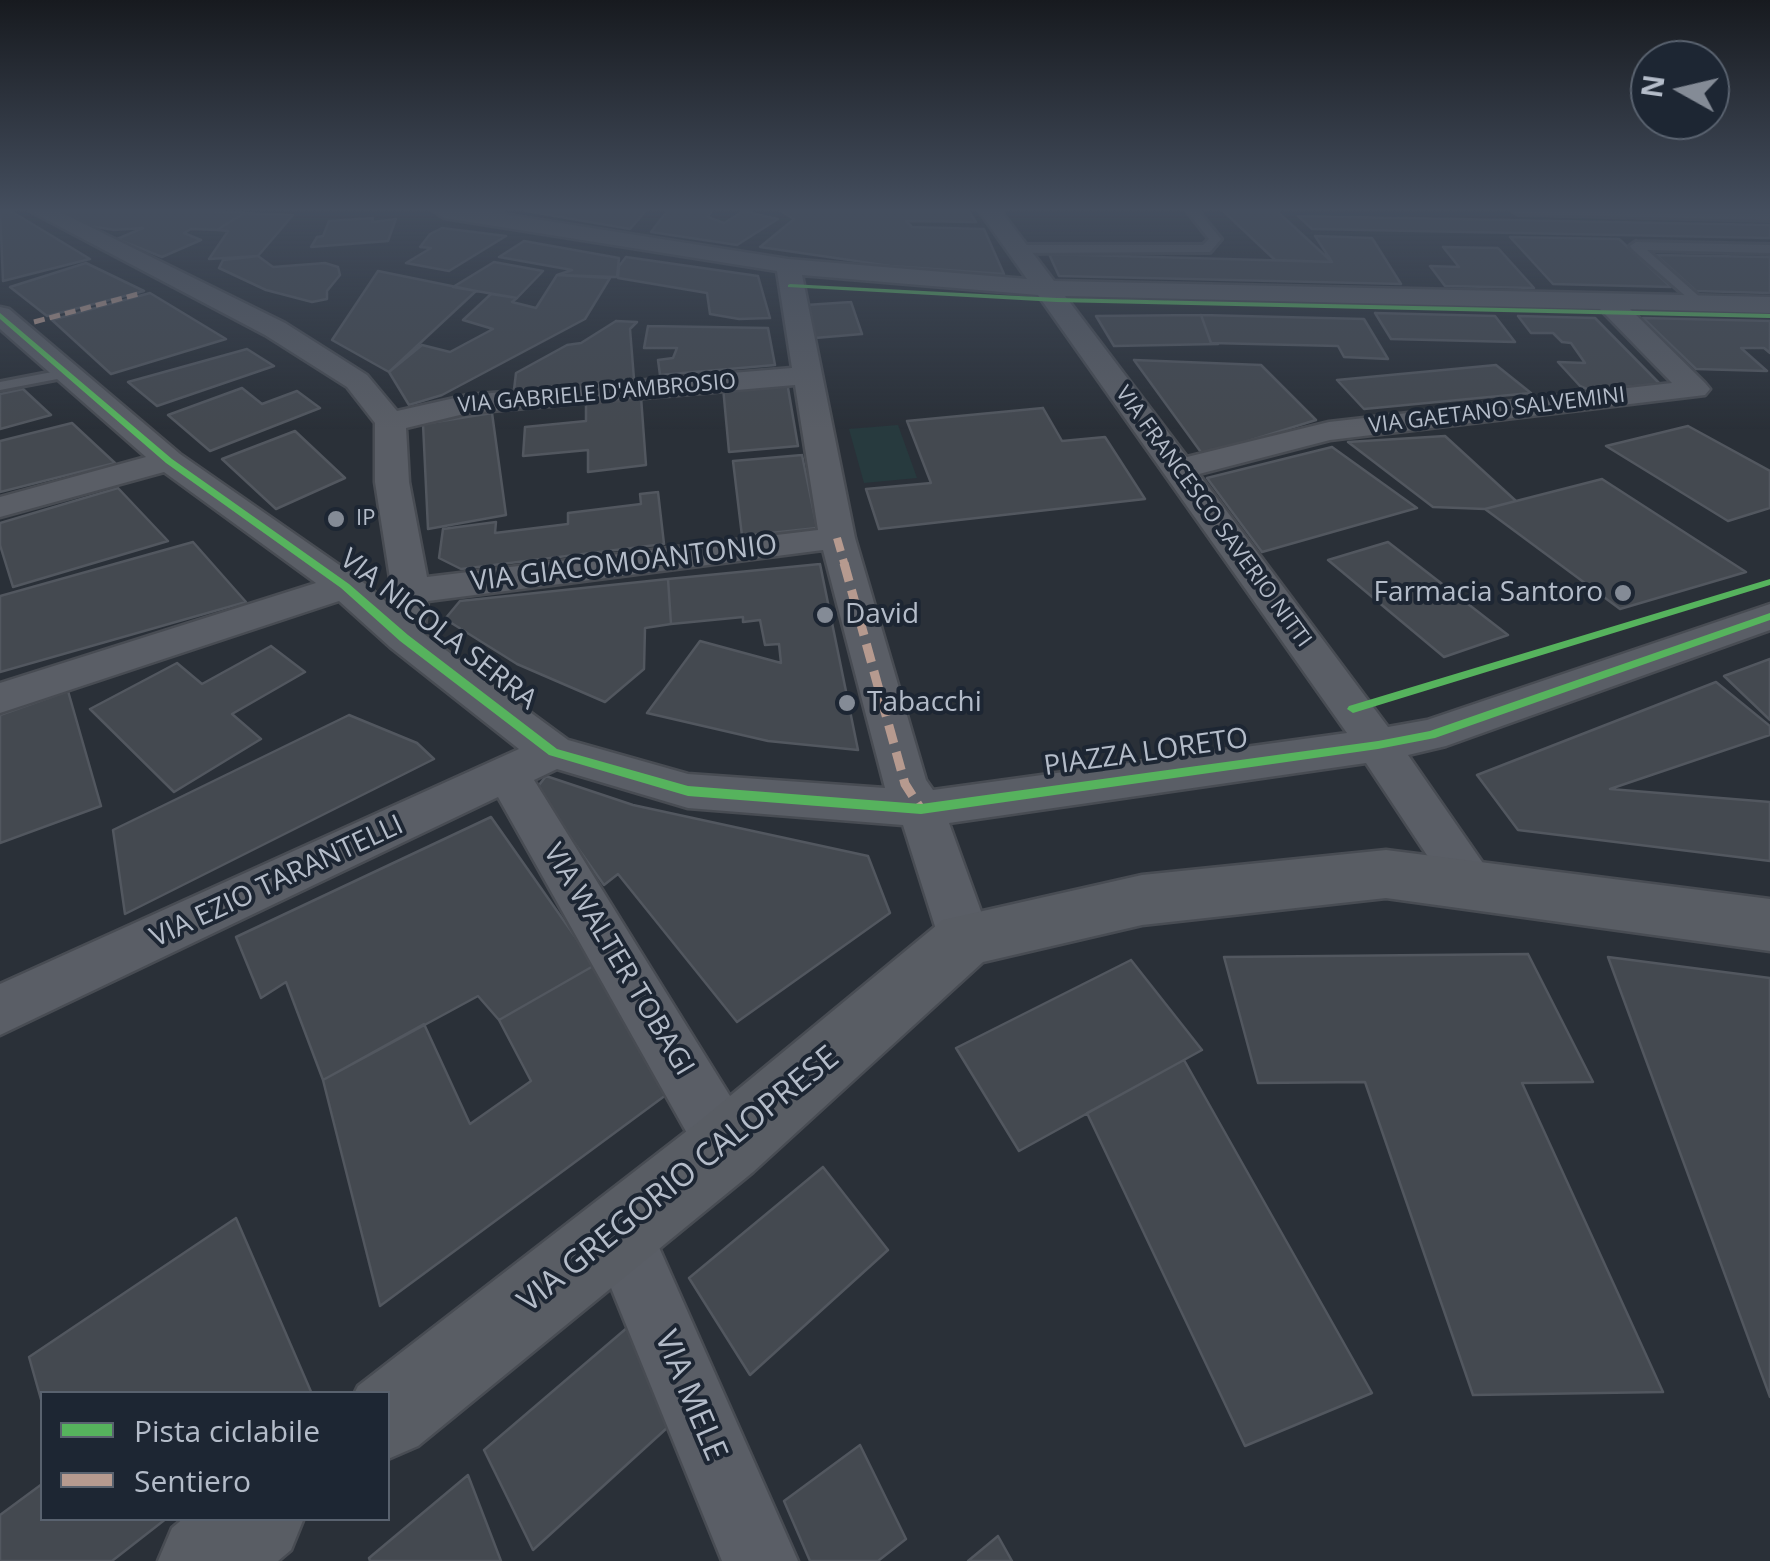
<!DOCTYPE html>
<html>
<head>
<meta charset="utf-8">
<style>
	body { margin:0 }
	#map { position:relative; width:1770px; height:1561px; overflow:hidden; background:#2a3038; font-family:"Open Sans",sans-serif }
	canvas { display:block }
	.legend { position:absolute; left:40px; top:1391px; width:350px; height:130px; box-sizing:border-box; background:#1d2633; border:2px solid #59626f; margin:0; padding:12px 18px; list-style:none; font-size:30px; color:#b4bcc9 }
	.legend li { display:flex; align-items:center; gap:20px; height:50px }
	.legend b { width:50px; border:2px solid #59626f }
	.north { position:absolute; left:1630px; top:40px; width:100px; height:100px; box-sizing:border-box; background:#1d2633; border:2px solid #59626f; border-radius:50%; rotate:278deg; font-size:28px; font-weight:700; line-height:40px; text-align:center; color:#b4bcc9 }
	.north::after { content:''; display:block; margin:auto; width:35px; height:45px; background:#848b96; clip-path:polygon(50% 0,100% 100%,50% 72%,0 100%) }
</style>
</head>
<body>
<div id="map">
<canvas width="1770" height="1561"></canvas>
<ul class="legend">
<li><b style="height:12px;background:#56b35d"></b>Pista ciclabile</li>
<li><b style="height:12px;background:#b69a8f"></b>Sentiero</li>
</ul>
<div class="north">N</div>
</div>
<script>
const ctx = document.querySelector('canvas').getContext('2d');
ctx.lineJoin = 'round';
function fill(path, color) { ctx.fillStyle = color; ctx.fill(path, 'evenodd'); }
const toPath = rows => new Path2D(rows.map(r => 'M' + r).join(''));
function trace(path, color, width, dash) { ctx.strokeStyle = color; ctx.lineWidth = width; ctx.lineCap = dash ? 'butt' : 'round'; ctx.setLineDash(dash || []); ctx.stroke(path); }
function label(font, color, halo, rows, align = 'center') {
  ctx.font = font + ' "Open Sans",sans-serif'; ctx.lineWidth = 8; ctx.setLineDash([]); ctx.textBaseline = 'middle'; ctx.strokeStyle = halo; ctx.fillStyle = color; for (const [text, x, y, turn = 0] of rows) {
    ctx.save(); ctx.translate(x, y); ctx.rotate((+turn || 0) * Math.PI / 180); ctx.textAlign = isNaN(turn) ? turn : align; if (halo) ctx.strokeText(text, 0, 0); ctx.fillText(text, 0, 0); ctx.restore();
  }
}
const green = toPath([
	[898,425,917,478,864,483,849,429]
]);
const building = toPath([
	[0,211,11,211,90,259,3,281,0,211],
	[63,211,206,211,244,213,217,230,191,229,184,233,201,240,162,257,117,239,143,228,114,230,90,226,63,211],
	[525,211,646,211,630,229,525,211],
	[667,211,712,211,708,217,724,223,743,211,778,219,737,245,651,232,667,211],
	[780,211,969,211,976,222,906,221,912,227,984,229,1004,274,890,266,760,247,794,219,780,211],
	[1223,211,1277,211,1332,262,1275,260,1223,211],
	[244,213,293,215,258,256,209,259,228,231,217,230,244,213],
	[1298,216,1770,225,1770,238,1312,229,1298,216],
	[373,218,372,222,396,219,388,241,311,247,317,237,323,236,329,221,373,218],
	[442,228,506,236,449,271,406,263,431,248,420,247,430,234,442,228],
	[1315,236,1372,238,1401,284,1059,276,1049,254,1332,262,1315,236],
	[1510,237,1619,239,1671,287,1553,284,1510,237],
	[524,241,619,258,617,277,557,275,572,270,499,257,524,241],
	[1443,247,1498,248,1534,288,1445,286,1430,266,1459,267,1443,247],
	[1656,255,1770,257,1770,293,1696,291,1656,255],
	[258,256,273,267,325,263,338,267,340,275,327,291,327,299,312,302,266,290,219,268,223,260,258,256],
	[626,257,758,276,770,318,739,319,710,314,707,293,618,278,619,266,626,257],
	[494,262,543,271,517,298,453,287,494,262],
	[86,263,144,291,47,316,10,287,86,263],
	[378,271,476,291,389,372,332,340,378,271],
	[557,275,610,278,585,319,442,395,409,405,389,372,422,345,450,352,493,329,463,320,491,294,517,298,512,302,536,308,557,275],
	[150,293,226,339,111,374,52,320,150,293],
	[851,302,862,334,815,338,806,305,851,302],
	[1375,313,1495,316,1515,342,1391,339,1375,313],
	[1201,315,1211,343,1218,344,1114,346,1096,316,1201,315],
	[1201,315,1364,319,1388,359,1344,357,1338,346,1211,343,1201,315],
	[1518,316,1595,318,1660,384,1589,390,1580,386,1558,362,1585,363,1571,343,1562,342,1553,333,1531,333,1518,316],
	[1643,318,1770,321,1770,353,1764,348,1741,348,1767,371,1696,369,1643,318],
	[616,321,637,322,630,329,634,379,514,390,516,373,567,345,581,343,616,321],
	[648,326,768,328,775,365,660,375,658,360,673,358,677,348,644,348,648,326],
	[247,349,274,366,157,406,128,382,247,349],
	[1134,360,1261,365,1316,420,1203,455,1134,360],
	[1496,365,1531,393,1364,409,1337,380,1496,365],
	[787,382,798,446,729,452,723,387,787,382],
	[242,388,262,404,297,391,320,408,210,451,168,415,242,388],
	[23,389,51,415,0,429,0,394,23,389],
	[641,397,646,465,588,472,588,450,523,456,525,427,586,421,586,403,641,397],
	[1043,408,1062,441,1105,437,1145,499,879,529,866,489,931,483,907,421,1043,408],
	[492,413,506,515,428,529,423,424,492,413],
	[72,423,115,463,0,492,0,441,72,423],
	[1688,426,1770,471,1770,508,1728,521,1606,446,1688,426],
	[295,431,345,478,276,509,222,459,295,431],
	[1445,436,1516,501,1485,509,1433,507,1348,442,1445,436],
	[1332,447,1417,508,1262,552,1207,478,1332,447],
	[802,455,817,528,742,536,733,461,802,455],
	[1602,479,1746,572,1620,609,1485,509,1602,479],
	[118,488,168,541,13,587,0,545,0,523,118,488],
	[658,492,664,544,461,569,439,558,443,529,496,522,495,533,568,524,568,513,641,504,640,494,658,492],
	[193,542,246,602,0,672,0,596,193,542],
	[1388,542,1508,635,1444,657,1328,560,1388,542],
	[820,564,858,750,768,741,647,713,700,641,781,663,779,644,765,645,760,620,743,622,743,617,671,624,668,579,820,564],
	[668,579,671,624,645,628,644,669,605,702,517,664,445,619,460,601,668,579],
	[271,646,305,672,232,714,261,739,174,792,90,709,177,663,202,684,271,646],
	[1770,659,1770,720,1724,676,1770,659],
	[1716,682,1770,726,1770,735,1610,789,1770,802,1770,861,1518,830,1477,775,1716,682],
	[68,691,101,806,0,843,0,715,68,691],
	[349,715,417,743,434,759,125,914,113,830,349,715],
	[546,776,633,805,868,856,890,913,737,1022,618,874,604,885,536,789,546,776],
	[491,817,595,965,499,1020,478,996,323,1080,286,982,261,998,236,937,491,817],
	[1528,954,1593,1082,1522,1083,1663,1392,1473,1395,1365,1082,1258,1083,1224,957,1528,954],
	[1608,957,1770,978,1770,1397,1608,957],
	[1131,960,1202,1050,1019,1151,956,1048,1131,960],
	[595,965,670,1092,380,1306,323,1080,424,1024,470,1124,531,1081,499,1020,595,965],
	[1184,1060,1372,1393,1245,1446,1087,1113,1184,1060],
	[823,1167,888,1250,750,1375,689,1278,823,1167],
	[236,1218,312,1394,42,1394,42,1403,29,1357,236,1218],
	[635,1321,690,1407,533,1550,484,1450,635,1321],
	[860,1445,906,1539,878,1561,810,1561,784,1501,860,1445],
	[468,1475,501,1561,370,1561,369,1558,468,1475],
	[42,1484,42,1518,167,1518,112,1561,0,1561,0,1515,42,1484],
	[998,1536,1012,1561,968,1561,998,1536]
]);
const lane = toPath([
	[1187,211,1198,211,1221,239,1210,252,1014,253,1008,249,1014,245,1203,245,1209,239,1187,211],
	[1513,211,1770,214,1770,220,1518,214,1513,211],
	[1636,242,1770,245,1770,253,1647,250,1703,300,1704,303,1698,307,1632,249,1630,246,1636,242],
	[68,369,75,373,73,376,0,390,0,382,68,369]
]);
const street = toPath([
	[30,211,58,211,285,323,367,375,397,411,468,395,792,368,777,271,444,218,433,211,484,211,788,259,1027,279,979,211,1001,211,1054,281,1770,297,1770,313,1630,309,1705,383,1710,389,1705,395,1330,440,1199,474,1388,727,1427,720,1770,604,1770,630,1446,746,1408,755,1496,882,1488,896,1471,902,1454,896,1366,763,949,823,991,939,983,955,965,961,947,955,939,939,903,825,688,808,557,769,534,780,748,1125,757,1146,748,1167,727,1176,706,1167,498,797,0,1035,0,984,519,749,390,647,339,601,0,713,0,683,316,583,164,472,0,517,0,497,146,457,0,329,0,307,9,309,180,454,358,578,390,605,392,591,375,482,375,423,347,387,265,335,30,211],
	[802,275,1038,295,1347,733,933,790,926,780,855,538,802,275],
	[1065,296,1600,309,1672,383,1329,422,1187,457,1065,296],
	[795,385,818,530,427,577,409,482,406,428,468,413,795,385],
	[823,550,885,788,688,774,568,740,424,634,428,601,823,550],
	[620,1199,642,1209,798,1561,722,1561,588,1231,598,1209,620,1199]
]);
const secondary = toPath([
	[1386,850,1770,899,1770,951,1386,898,1142,925,983,962,753,1172,418,1446,388,1459,388,1394,354,1394,358,1386,701,1120,943,920,1142,875,1386,850],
	[184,1518,304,1518,291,1550,278,1561,158,1561,172,1528,184,1518]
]);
const quietFar2 = toPath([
	[34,322,142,293]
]);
const quietFar1 = toPath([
	[837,538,845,566]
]);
const quiet = toPath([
	[844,563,905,784,921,809]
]);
const cycleway = toPath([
	[790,284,1057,298,1770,314,1770,318,1057,302,788,287,788,285,790,284],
	[0,313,172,459,349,584,408,635,557,749,688,786,921,804,1378,741,1430,731,1770,613,1770,620,1435,738,1378,749,921,814,688,796,549,755,400,641,341,588,166,463,0,319,0,313],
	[1770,579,1770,585,1353,713,1347,709,1349,706,1770,579]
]);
const markers = [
	[336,519,10,"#848b96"],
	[1623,593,10,"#848b96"],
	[825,615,10,"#848b96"],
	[847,703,10,"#848b96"]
];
const farStreetnames = [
	["VIA GABRIELE D'AMBROSIO",597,394,-5],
	["VIA GAETANO SALVEMINI",1497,411,-7],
	["VIA FRANCESCO SAVERIO NITTI",1213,517,54]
];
const farPoinames = [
	["IP",356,519]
];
const streetNames = [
	["VIA GIACOMOANTONIO",624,564,-7],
	["VIA NICOLA SERRA",438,630,38],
	["PIAZZA LORETO",1146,753,-8],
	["VIA EZIO TARANTELLI",277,882,-25],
	["VIA WALTER TOBAGI",618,960,59]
];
const poiNames = [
	["Farmacia Santoro",1603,593,"right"],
	["David",845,615],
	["Tabacchi",867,703]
];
const nearStreetnames = [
	["VIA GREGORIO CALOPRESE",679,1180,-39],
	["VIA MELE",690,1396,67]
];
fill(green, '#273a3e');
fill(building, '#444950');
trace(building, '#52575f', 2.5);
trace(lane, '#484c53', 6);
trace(street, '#484c53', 5);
trace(secondary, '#484c53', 5);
fill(lane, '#5a5e66');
fill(street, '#5a5e66');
fill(secondary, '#595d64');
trace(quietFar2, '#b69a8f', 5, [11, 5]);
trace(quietFar1, '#b69a8f', 8, [14, 8]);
trace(quiet, '#b69a8f', 9, [19, 9]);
fill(cycleway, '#56b35d');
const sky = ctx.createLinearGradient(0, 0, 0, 429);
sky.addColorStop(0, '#171a1f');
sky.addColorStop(0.49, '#444e5e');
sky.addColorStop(1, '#444e5e00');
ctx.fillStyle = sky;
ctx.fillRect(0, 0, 1770, 429);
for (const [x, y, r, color] of markers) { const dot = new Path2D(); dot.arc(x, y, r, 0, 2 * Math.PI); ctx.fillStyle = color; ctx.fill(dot); trace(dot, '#1d2633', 4); }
label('22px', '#b4bcc9', '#1d2633', farStreetnames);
label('22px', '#b4bcc9', '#1d2633', farPoinames, 'left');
label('28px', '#b4bcc9', '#1d2633', streetNames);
label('28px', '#b4bcc9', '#1d2633', poiNames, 'left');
label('32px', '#b4bcc9', '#1d2633', nearStreetnames);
</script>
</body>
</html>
